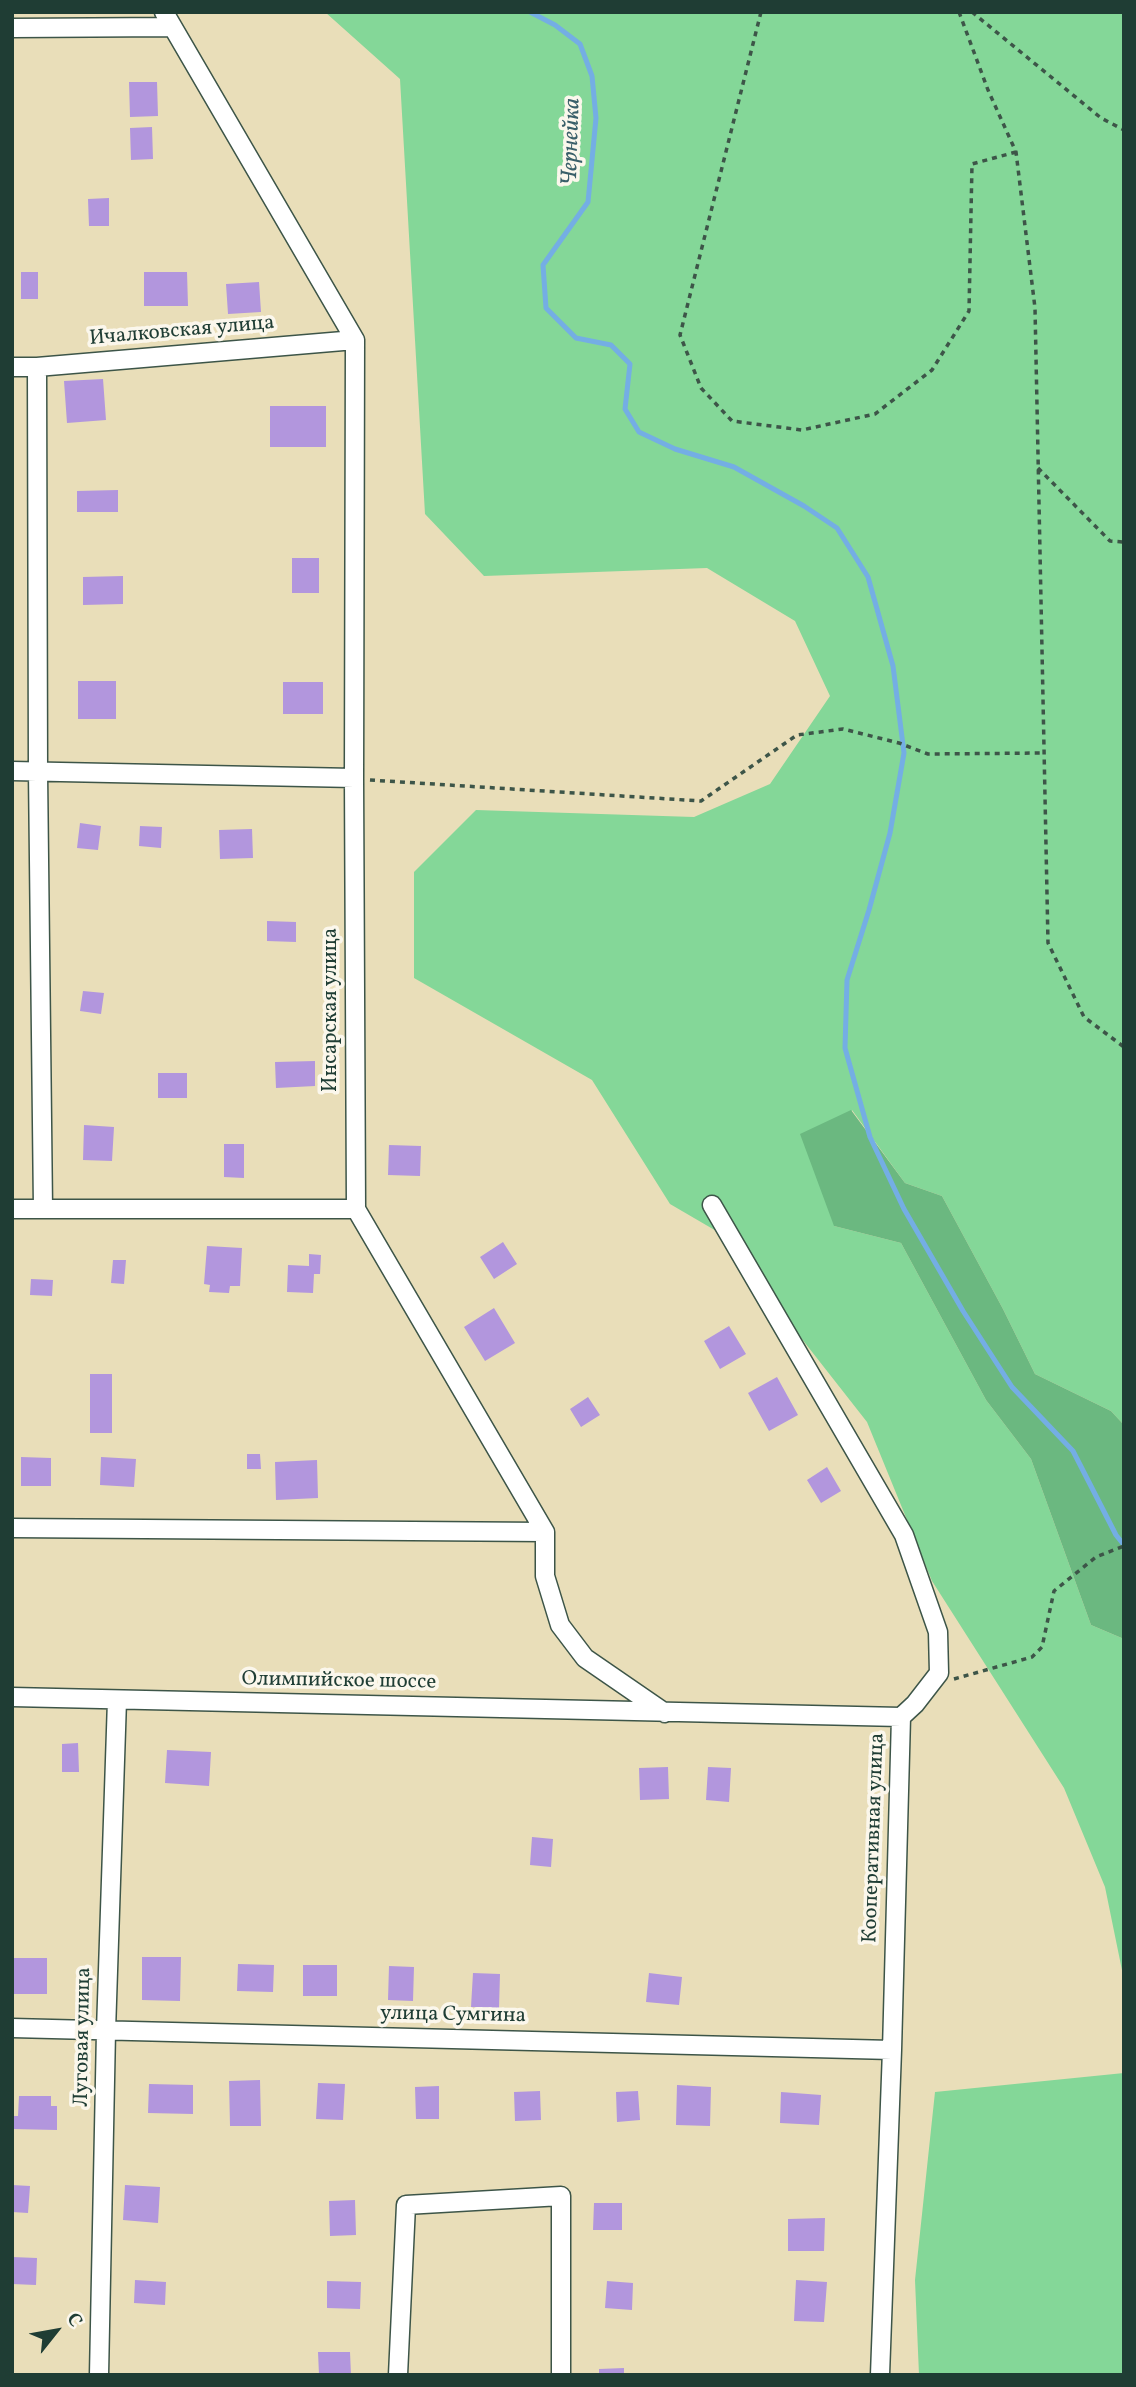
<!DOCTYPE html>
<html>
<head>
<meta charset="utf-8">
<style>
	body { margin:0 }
	#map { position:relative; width:1136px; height:2387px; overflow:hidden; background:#e9deb9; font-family:Vollkorn,serif }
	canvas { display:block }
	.frame { position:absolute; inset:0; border:14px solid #1f3d34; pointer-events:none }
	.north { position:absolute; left:21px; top:2296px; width:70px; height:70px; -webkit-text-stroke:5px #fbf7ec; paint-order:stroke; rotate:59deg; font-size:19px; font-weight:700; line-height:28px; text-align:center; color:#1f3d34 }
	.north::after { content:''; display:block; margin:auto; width:24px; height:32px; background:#1f3d34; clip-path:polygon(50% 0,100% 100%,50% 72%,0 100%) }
</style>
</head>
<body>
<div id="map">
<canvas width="1136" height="2387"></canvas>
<div class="frame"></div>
<div class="north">С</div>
</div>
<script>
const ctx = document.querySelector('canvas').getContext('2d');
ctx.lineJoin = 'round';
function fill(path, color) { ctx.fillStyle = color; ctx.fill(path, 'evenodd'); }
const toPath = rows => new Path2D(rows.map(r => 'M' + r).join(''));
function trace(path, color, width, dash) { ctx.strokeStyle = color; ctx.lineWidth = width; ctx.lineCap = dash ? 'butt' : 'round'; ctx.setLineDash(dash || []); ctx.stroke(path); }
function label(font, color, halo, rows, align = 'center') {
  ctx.font = font + ' Vollkorn,serif'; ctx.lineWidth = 7; ctx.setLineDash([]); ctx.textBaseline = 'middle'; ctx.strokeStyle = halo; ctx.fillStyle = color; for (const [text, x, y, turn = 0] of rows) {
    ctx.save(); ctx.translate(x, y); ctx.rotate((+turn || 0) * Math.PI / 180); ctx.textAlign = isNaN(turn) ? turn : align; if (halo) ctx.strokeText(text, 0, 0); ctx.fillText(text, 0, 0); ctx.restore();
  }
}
const green = toPath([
	[325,12,1124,12,1124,1425,1111,1411,1035,1374,1003,1309,942,1196,905,1183,852,1110,834,1226,901,1243,986,1400,1031,1459,1091,1625,1124,1639,1124,1980,1105,1887,1064,1788,932,1581,867,1422,718,1232,670,1204,592,1080,414,978,414,872,476,810,694,817,770,784,830,696,795,621,707,568,484,576,425,514,400,79],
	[1124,2073,1124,2375,919,2375,915,2280,935,2092]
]);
const forest = toPath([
	[851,1110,905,1183,942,1196,1003,1309,1035,1374,1111,1411,1124,1425,1124,1639,1091,1625,1031,1459,986,1400,901,1243,834,1226,800,1134]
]);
const stream = toPath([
	[530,12,555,25,580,44,592,76,596,118,588,202,543,265,546,308,576,338,611,345,630,364,625,409,639,432,675,449,734,467,804,506,837,528,868,577,893,666,904,753,890,833,869,910,847,980,845,1048,870,1137,904,1209,963,1311,1012,1387,1073,1451,1116,1535,1124,1545]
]);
const building = toPath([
	[129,82,157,82,158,116,130,117],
	[152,127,153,159,131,160,130,128],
	[109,198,109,226,89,226,88,199],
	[21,272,38,272,38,299,21,299],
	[144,272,187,272,188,306,144,306],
	[259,282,261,312,228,314,226,284],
	[103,379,106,420,67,423,64,381],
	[270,406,326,406,326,447,270,447],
	[118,490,118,512,77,512,77,491],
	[292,558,319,558,319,593,292,593],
	[123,576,123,604,83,605,83,577],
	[78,681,116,681,116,719,78,719],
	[283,682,323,682,323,714,283,714],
	[80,823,101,826,98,850,77,848],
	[140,826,162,827,161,848,139,846],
	[252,829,253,858,220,859,219,830],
	[267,921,296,922,296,942,267,941],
	[83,991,104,993,101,1014,80,1011],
	[315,1061,315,1086,276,1088,275,1062],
	[158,1073,187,1073,187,1098,158,1098],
	[84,1125,114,1127,112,1161,83,1160],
	[224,1144,244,1144,244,1178,224,1177],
	[389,1145,421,1146,420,1176,388,1175],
	[503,1242,517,1264,494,1279,480,1257],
	[207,1246,242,1248,240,1286,230,1286,229,1293,209,1292,210,1285,204,1284],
	[309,1254,321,1255,320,1274,314,1274,313,1293,287,1292,288,1265,309,1266],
	[113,1260,126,1260,124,1284,111,1283],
	[31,1279,53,1280,52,1296,30,1295],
	[494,1308,515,1343,485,1361,464,1327],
	[729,1326,746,1354,720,1369,704,1341],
	[90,1374,112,1374,112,1433,90,1433],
	[777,1377,798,1415,769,1431,748,1393],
	[588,1397,600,1415,581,1427,570,1409],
	[247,1454,260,1454,261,1469,247,1469],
	[21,1457,51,1458,51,1486,21,1486],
	[101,1457,136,1459,134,1487,100,1485],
	[317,1460,318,1498,276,1500,275,1462],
	[827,1467,841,1491,821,1503,807,1480],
	[78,1743,79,1772,62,1772,62,1744],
	[167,1750,211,1752,209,1786,165,1783],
	[668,1767,669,1799,640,1800,639,1768],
	[708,1767,731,1768,729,1802,706,1800],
	[532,1837,553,1839,551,1867,530,1865],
	[142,1957,181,1957,180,2001,142,2000],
	[12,1958,47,1958,47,1994,12,1994],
	[238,1964,274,1965,273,1992,237,1991],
	[303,1965,337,1965,337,1996,303,1996],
	[389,1966,414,1967,413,2001,388,2000],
	[473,1973,500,1974,499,2008,471,2007],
	[649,1973,682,1977,679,2005,646,2002],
	[260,2080,261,2126,230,2126,229,2081],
	[318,2083,345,2084,343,2120,316,2119],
	[149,2084,193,2085,193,2114,148,2113],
	[677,2085,711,2087,710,2126,676,2125],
	[439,2086,439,2119,416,2119,415,2087],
	[540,2091,541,2120,515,2121,514,2092],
	[638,2091,640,2120,617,2122,616,2092],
	[781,2092,821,2095,819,2125,780,2123],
	[19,2096,51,2096,51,2106,57,2106,57,2130,12,2129,12,2116,18,2116],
	[12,2185,30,2186,28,2213,12,2212],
	[125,2185,160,2187,158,2223,123,2220],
	[355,2200,356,2235,330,2236,329,2201],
	[594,2203,622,2203,622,2230,593,2230],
	[825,2218,824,2251,788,2251,788,2219],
	[12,2257,37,2258,36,2285,12,2284],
	[135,2280,166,2282,165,2305,134,2303],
	[796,2280,827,2282,824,2322,794,2321],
	[327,2281,361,2282,360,2309,327,2308],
	[607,2281,633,2283,632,2310,605,2308],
	[318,2352,350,2352,351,2375,319,2375],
	[624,2368,624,2375,599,2375,599,2369]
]);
const path = toPath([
	[761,12,680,335,701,388,732,421,802,430,875,414,932,370,969,311,972,164,1016,152],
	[959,12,988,90,1016,152,1035,308,1048,943,1084,1017,1124,1047],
	[972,12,1101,118,1124,130],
	[1038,468,1110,541,1124,542],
	[370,780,701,801,797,735,843,729,899,743,928,754,1044,753],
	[954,1679,1032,1657,1042,1647,1054,1591,1096,1557,1124,1546]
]);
const minor = toPath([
	[164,12,355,340,354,778],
	[12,28,172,27],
	[12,367,37,367,355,340],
	[37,367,38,772,43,1209],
	[12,771,354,778,356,1209,545,1532],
	[712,1205,904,1535,938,1632,939,1673,915,1704,901,1717,892,2050,880,2375],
	[12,1209,356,1209],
	[12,1528,545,1532],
	[545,1532,545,1576,560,1625,585,1658,665,1713],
	[12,1697,901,1717],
	[12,2028,892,2050],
	[99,2375,106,2031,117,1700],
	[398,2375,406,2205,561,2196,561,2375]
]);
const streetNames = [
	["Ичалковская улица",182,332,-5],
	["Инсарская улица",332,1010,-90],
	["Олимпийское шоссе",339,1682,1],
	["Кооперативная улица",875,1838,-88],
	["улица Сумгина",453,2016,1],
	["Луговая улица",84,2037,-89]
];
const waterNames = [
	["Чернейка",573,142,-88]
];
fill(green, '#84d798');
fill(forest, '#6bb880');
trace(stream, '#74aee4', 5);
fill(building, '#b296dd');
trace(minor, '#3d5548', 21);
trace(path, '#3d5548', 3.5, [5, 5]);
trace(minor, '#fff', 18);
label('21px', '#1f3d34', '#fbf7ec', streetNames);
label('italic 23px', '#395f69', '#fbf7ec', waterNames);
</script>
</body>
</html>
